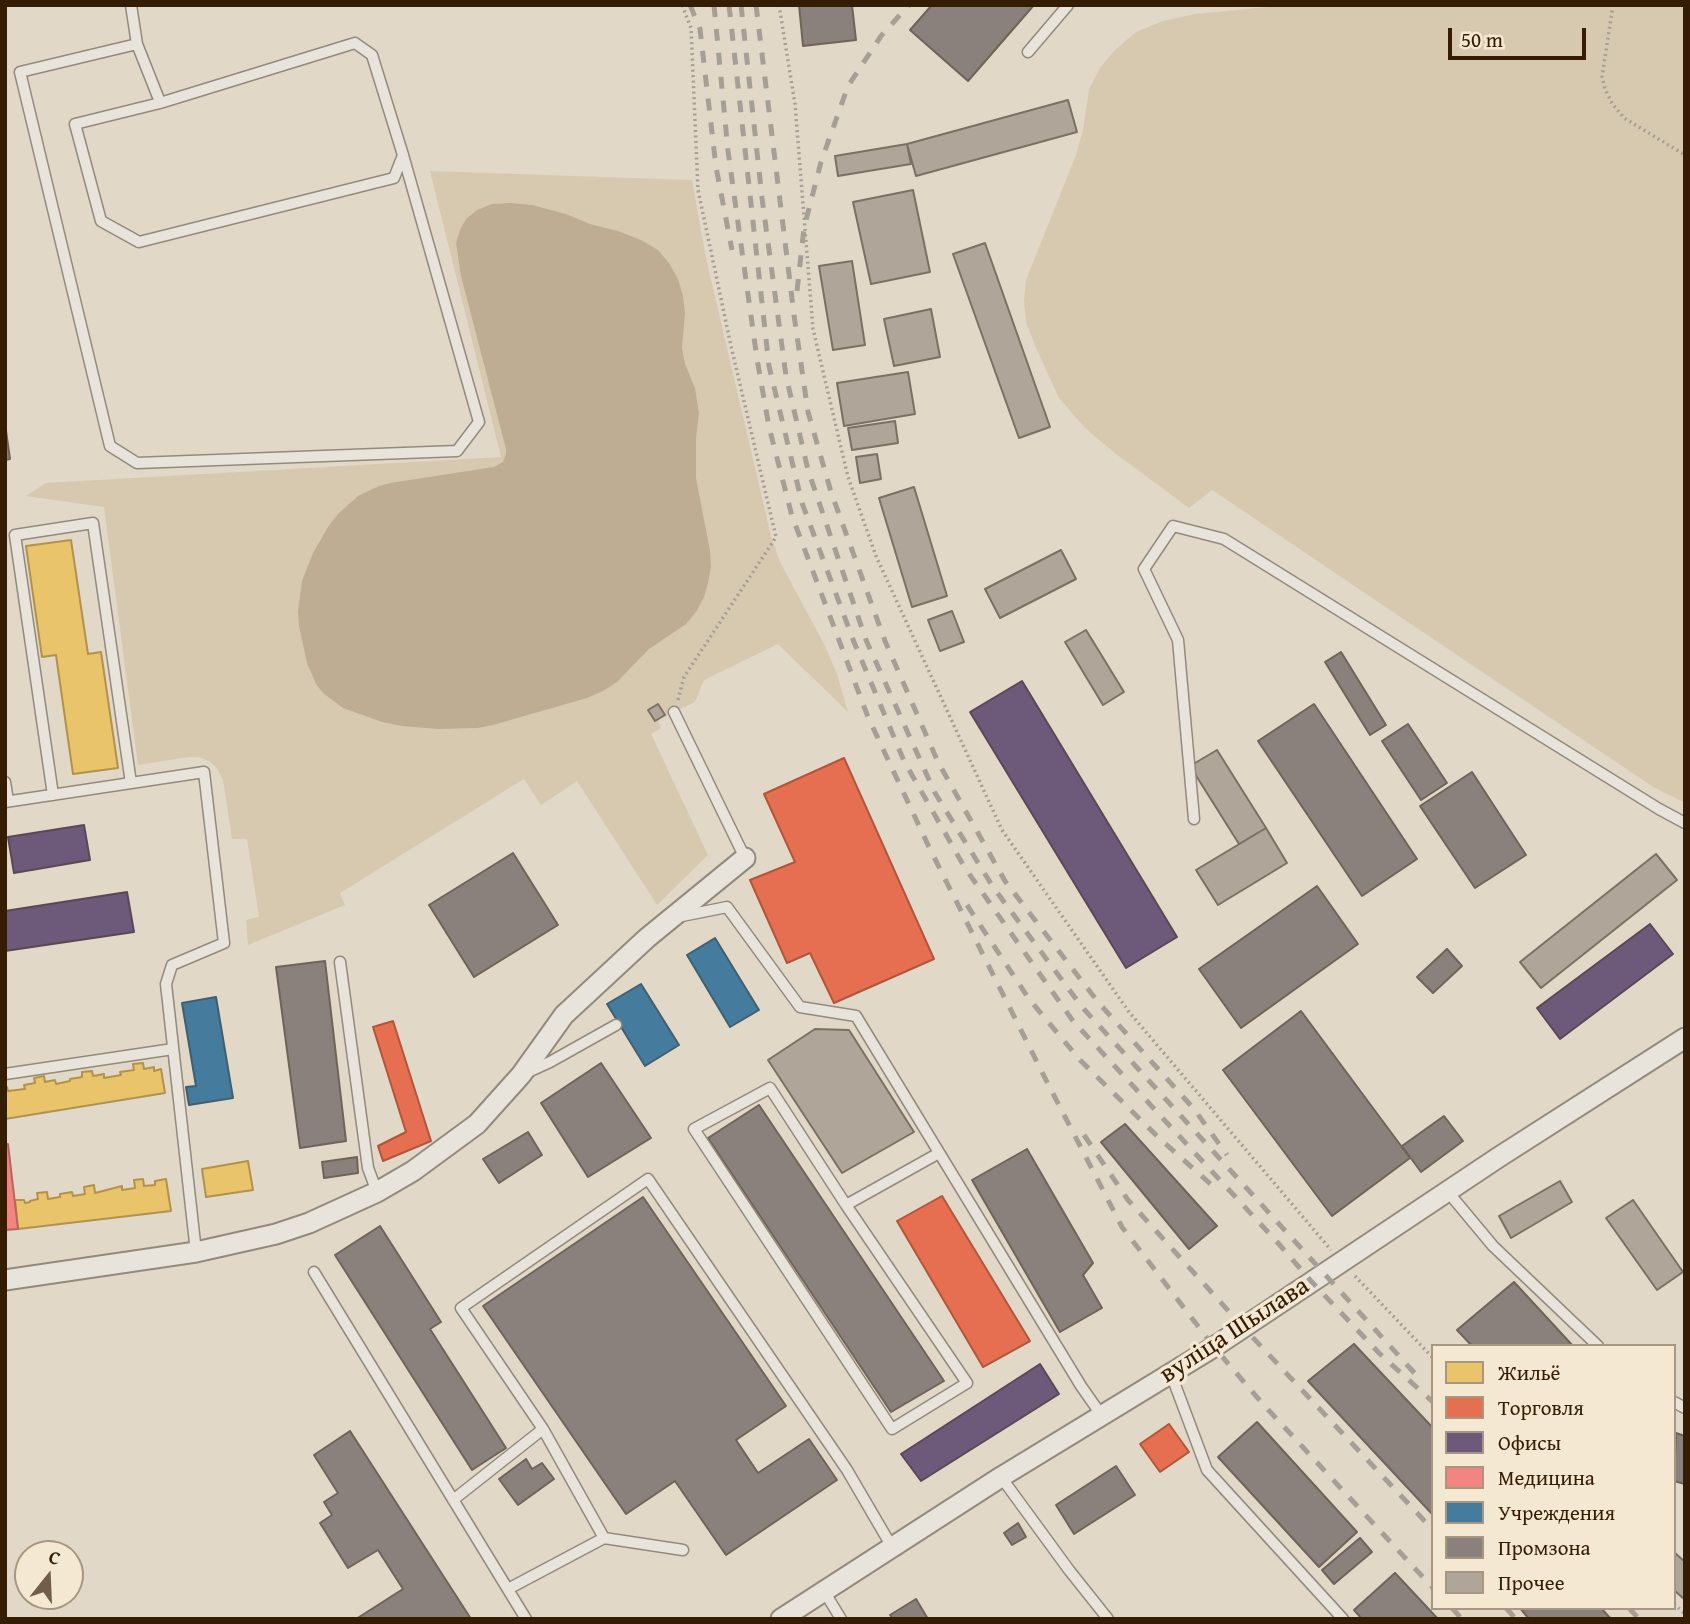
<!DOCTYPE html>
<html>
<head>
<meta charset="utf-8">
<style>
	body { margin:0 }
	#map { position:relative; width:1690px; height:1624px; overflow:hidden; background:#e2d8c7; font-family:"Gentium Book Plus",serif }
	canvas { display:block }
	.frame { position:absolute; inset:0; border:7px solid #341d03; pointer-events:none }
	.legend { position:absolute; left:1431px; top:1344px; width:245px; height:266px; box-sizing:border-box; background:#f4e8d3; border:2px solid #a79780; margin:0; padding:9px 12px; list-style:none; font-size:21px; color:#341d03 }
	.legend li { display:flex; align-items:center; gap:14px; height:35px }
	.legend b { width:35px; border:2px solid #a79780 }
	.north { position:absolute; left:14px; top:1540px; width:70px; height:70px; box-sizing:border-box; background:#f4e8d3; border:2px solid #a79780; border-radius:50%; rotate:18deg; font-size:19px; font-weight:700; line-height:28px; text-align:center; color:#341d03 }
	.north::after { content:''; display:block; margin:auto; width:24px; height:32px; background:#715e48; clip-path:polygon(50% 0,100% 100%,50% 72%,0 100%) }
	.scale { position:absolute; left:1448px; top:28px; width:138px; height:32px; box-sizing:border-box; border:4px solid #341d03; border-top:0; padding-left:9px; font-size:21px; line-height:24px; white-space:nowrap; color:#341d03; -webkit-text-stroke:5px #f4e8d3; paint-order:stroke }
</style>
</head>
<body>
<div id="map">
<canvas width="1690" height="1624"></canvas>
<div class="frame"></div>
<ul class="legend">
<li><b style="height:19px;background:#e9c46a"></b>Жильё</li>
<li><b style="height:19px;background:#e76f51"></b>Торговля</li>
<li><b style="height:19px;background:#6d597a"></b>Офисы</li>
<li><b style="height:19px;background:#f28482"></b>Медицина</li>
<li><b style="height:19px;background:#457b9d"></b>Учреждения</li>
<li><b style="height:19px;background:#8a817c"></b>Промзона</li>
<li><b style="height:19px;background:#afa699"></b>Прочее</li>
</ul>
<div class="north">С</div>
<div class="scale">50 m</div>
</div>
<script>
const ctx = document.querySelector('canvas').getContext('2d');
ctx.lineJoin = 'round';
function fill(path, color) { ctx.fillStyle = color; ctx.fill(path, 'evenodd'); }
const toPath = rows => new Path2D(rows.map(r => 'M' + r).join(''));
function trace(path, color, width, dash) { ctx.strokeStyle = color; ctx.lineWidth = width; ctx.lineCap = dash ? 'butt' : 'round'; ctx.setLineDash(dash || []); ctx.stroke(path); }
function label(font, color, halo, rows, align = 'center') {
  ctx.font = font + ' "Gentium Book Plus",serif'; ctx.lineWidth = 7; ctx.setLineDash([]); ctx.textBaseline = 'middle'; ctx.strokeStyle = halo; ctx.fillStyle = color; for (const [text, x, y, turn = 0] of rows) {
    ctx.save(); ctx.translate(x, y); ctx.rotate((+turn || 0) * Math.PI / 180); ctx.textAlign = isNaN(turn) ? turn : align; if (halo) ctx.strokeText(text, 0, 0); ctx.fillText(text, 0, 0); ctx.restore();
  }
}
const green = toPath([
	[1289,5,1685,5,1685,803,1653,787,1212,490,1189,508,1116,454,1085,428,1059,398,1036,348,1026,322,1024,301,1026,280,1076,155,1083,130,1089,89,1100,68,1115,50,1136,32,1163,21,1195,14],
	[430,171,692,180,706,258,771,536,780,562,825,646,837,674,848,712,778,644,704,680,695,702,658,720,661,728,651,734,708,855,657,905,577,781,541,805,524,779,340,893,345,905,248,945,246,920,259,917,247,839,232,839,223,780,217,768,209,761,199,757,188,757,138,765,104,507,26,496,46,483,501,457]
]);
const water = toPath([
	[511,203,532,205,566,214,590,224,618,231,641,240,658,250,669,263,678,279,683,296,685,313,682,348,685,364,695,388,699,413,696,438,696,478,710,551,711,567,708,583,704,597,696,612,686,624,649,649,617,682,603,691,587,698,493,725,478,728,439,729,402,726,382,722,343,708,323,693,316,684,307,663,299,626,298,611,302,581,313,553,328,527,338,514,358,496,379,486,390,483,494,467,503,462,506,454,506,449,461,276,456,243,460,230,466,219,477,210,492,204]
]);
const homes = toPath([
	[71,540,88,654,101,652,118,768,73,774,56,655,42,657,26,546,71,540],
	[143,1063,144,1069,154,1067,154,1071,161,1069,165,1093,5,1119,5,1088,7,1087,8,1091,25,1089,24,1085,35,1083,34,1078,44,1076,45,1082,55,1080,56,1084,70,1081,70,1079,82,1077,82,1072,92,1071,93,1076,104,1074,104,1078,121,1075,120,1072,134,1070,133,1064,143,1063],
	[248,1161,253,1190,206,1197,202,1169,248,1161],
	[143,1179,144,1186,155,1185,155,1181,166,1179,171,1211,18,1229,15,1200,24,1200,25,1203,30,1202,30,1201,38,1199,37,1193,47,1192,48,1199,60,1197,60,1194,72,1192,73,1196,85,1194,84,1187,94,1185,95,1193,122,1186,122,1190,135,1188,134,1180,143,1179]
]);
const shops = toPath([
	[844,758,934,959,834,1003,810,953,787,963,750,880,795,862,764,794,844,758],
	[393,1021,431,1141,383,1161,378,1146,406,1132,373,1027,393,1021],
	[942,1196,1030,1341,983,1367,897,1221,942,1196],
	[1169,1424,1189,1452,1160,1472,1140,1444,1169,1424]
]);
const offices = toPath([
	[1022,681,1177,937,1126,968,970,712,1022,681],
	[84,825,90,860,14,873,8,837,84,825],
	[127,892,134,932,5,951,5,911,127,892],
	[1650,924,1673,954,1560,1039,1537,1008,1650,924],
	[1040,1364,1059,1394,921,1481,901,1454,1040,1364]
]);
const health = toPath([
	[5,1144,8,1144,18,1229,5,1230,5,1144]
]);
const public = toPath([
	[715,938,759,1010,730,1027,687,955,715,938],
	[641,984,679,1045,645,1066,607,1004,641,984],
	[216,997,233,1098,189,1105,186,1087,196,1086,182,1003,216,997]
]);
const industry = toPath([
	[799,5,852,5,856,40,803,46,799,5],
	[932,5,1034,5,968,81,910,30,932,5],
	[5,424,10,459,5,460,5,424],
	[1341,652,1386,725,1370,735,1325,662,1341,652],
	[1314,704,1417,859,1362,896,1258,741,1314,704],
	[1408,724,1447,783,1421,800,1382,741,1408,724],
	[1472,772,1526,855,1475,888,1420,806,1472,772],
	[513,853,558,925,474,977,429,905,513,853],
	[1317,886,1358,944,1241,1028,1199,969,1317,886],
	[1447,949,1462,966,1433,993,1417,977,1447,949],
	[325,961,346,1141,300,1148,276,967,325,961],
	[1301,1011,1410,1158,1332,1216,1223,1070,1301,1011],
	[601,1063,651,1138,588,1177,541,1103,601,1063],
	[759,1105,944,1381,891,1412,708,1138,759,1105],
	[1444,1116,1463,1141,1421,1172,1402,1146,1444,1116],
	[1125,1124,1217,1226,1189,1249,1101,1142,1125,1124],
	[528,1132,542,1155,499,1183,483,1159,528,1132],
	[1027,1149,1093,1263,1083,1275,1102,1308,1060,1332,972,1180,1027,1149],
	[357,1157,358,1173,324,1178,322,1162,357,1157],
	[643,1197,786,1406,736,1440,758,1473,809,1439,837,1480,726,1555,675,1481,626,1514,483,1306,643,1197],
	[380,1226,441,1322,430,1329,506,1448,472,1470,335,1255,380,1226],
	[1514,1282,1573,1346,1472,1346,1457,1330,1514,1282],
	[1354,1344,1433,1428,1433,1515,1308,1381,1354,1344],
	[1257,1422,1357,1532,1319,1567,1218,1457,1257,1422],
	[350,1431,471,1619,356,1619,403,1589,378,1550,348,1568,320,1523,332,1515,324,1502,338,1493,314,1455,350,1431],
	[1676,1433,1685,1436,1685,1484,1674,1481,1676,1433],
	[526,1459,532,1469,542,1463,554,1479,518,1505,499,1479,526,1459],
	[1116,1466,1135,1495,1074,1534,1056,1505,1116,1466],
	[1018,1523,1026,1537,1012,1545,1004,1533,1018,1523],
	[1360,1538,1372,1552,1334,1584,1322,1570,1360,1538],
	[1395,1573,1438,1619,1362,1619,1354,1610,1395,1573],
	[916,1599,928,1619,893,1619,890,1615,916,1599],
	[1520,1608,1601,1608,1611,1619,1529,1619,1520,1608]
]);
const building = toPath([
	[1068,100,1077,132,916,176,907,144,1068,100],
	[907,144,911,164,838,176,835,156,907,144],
	[913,190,930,272,871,284,853,202,913,190],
	[985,243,1050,427,1019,438,953,254,985,243],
	[852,261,865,345,833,350,819,266,852,261],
	[931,309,940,357,894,366,884,319,931,309],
	[908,372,915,414,844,426,837,383,908,372],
	[895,421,898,443,852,450,848,428,895,421],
	[877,454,881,479,860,483,856,457,877,454],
	[914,487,947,596,912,607,879,498,914,487],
	[1061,550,1076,579,1000,618,985,589,1061,550],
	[952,611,964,642,940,651,928,620,952,611],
	[1086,630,1124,692,1103,705,1065,642,1086,630],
	[658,704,665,715,655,721,648,710,658,704],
	[1217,750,1266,828,1239,844,1190,766,1217,750],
	[1266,828,1287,863,1218,905,1196,870,1266,828],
	[1656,854,1677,880,1541,988,1520,962,1656,854],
	[815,1029,849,1030,914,1132,842,1173,768,1060,815,1029],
	[1560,1181,1572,1202,1511,1238,1499,1216,1560,1181],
	[1633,1200,1683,1272,1657,1290,1606,1218,1633,1200],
	[1674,1552,1685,1562,1684,1599,1674,1590,1674,1552]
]);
const path = toPath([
	[779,5,795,104,813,329,848,477,876,556,1002,830,1129,1012,1331,1250],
	[1613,5,1602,77,1605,89,1612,103,1624,118,1685,155],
	[678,700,684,677,776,537,731,346,698,190,691,28,682,5],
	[1355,1276,1433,1358],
	[1674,1604,1685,1614]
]);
const lane = toPath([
	[131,5,137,44,160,102],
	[355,43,372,55,403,155,394,178,139,242,101,221,75,124,160,103,355,43],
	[137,44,20,72,110,446,137,463,457,451,479,422,403,155],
	[1028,52,1068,5],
	[674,712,745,858],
	[5,782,8,801],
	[53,795,15,535,93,523,131,783],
	[5,802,204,772,224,943,172,965,166,984,196,1252],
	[1194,819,1178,640,1144,569,1173,526,1224,539,1659,809,1685,823],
	[682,916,727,907,800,1007,856,1016,1081,1386,1102,1416],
	[340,962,368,1168,377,1192],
	[528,1072,550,1062,616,1025],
	[5,1074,173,1049],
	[1448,1192,1493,1246,1598,1346],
	[846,1205,770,1088,694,1129,892,1429,967,1383,846,1205,939,1153],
	[314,1272,526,1619],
	[1171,1374,1207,1470,1343,1619],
	[1674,1402,1685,1408],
	[543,1429,604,1538],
	[1001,1477,1069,1570,1108,1619],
	[453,1500,543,1429,461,1308,648,1179,847,1470,892,1547],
	[508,1589,604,1538,683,1550],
	[824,1591,841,1619]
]);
const street = toPath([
	[5,1280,196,1252,276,1234,309,1223,377,1192,413,1171,477,1124,521,1075,564,1015,647,938,745,858],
	[781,1619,1001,1477,1214,1347,1499,1157,1685,1038]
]);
const rail = toPath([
	[690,5,700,29,716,167,732,250],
	[714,5,728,151,757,359,769,427,792,516,868,717,929,847,1046,1080,1122,1227,1214,1347,1262,1403,1433,1588],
	[729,5,769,366,802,503,854,642,904,761,965,868,1073,1021,1278,1243,1311,1281,1380,1354,1433,1402],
	[741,5,762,198,786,376,808,470,866,640,935,793,993,887,1082,1007,1419,1378],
	[756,5,794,315,808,412,831,492,885,641,938,762,1005,881,1098,1002,1194,1109,1227,1155],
	[797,291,804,228,821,162,848,86,881,36,909,5],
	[967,905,1029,999,1080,1060,1159,1138,1215,1188],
	[1084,1135,1128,1200,1243,1327,1433,1530],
	[1452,1608,1462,1619],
	[1506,1608,1516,1619],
	[1629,1608,1639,1619]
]);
const streetNames = [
	["вуліца Шылава",1235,1331,-33]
];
fill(green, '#d7c9af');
fill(water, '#bead92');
fill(homes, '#e9c46a');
trace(homes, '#b3924b', 2);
fill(shops, '#e76f51');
trace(shops, '#b1563a', 2);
fill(offices, '#6d597a');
trace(offices, '#5c4756', 2);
fill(health, '#f28482');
trace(health, '#b9655c', 2);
fill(public, '#457b9d');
trace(public, '#405f6f', 2);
fill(industry, '#8a817c');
trace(industry, '#706358', 2);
fill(building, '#afa699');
trace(building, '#7a7164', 2);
trace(lane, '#938a7d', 13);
trace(street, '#938a7d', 23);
trace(path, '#a59f96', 3.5, [2, 3.5]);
trace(lane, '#e8e3db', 10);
trace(street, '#e8e3db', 19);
trace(rail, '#a59f96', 5, [12, 12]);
label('26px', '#341d03', '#f4e8d3', streetNames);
</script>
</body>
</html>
